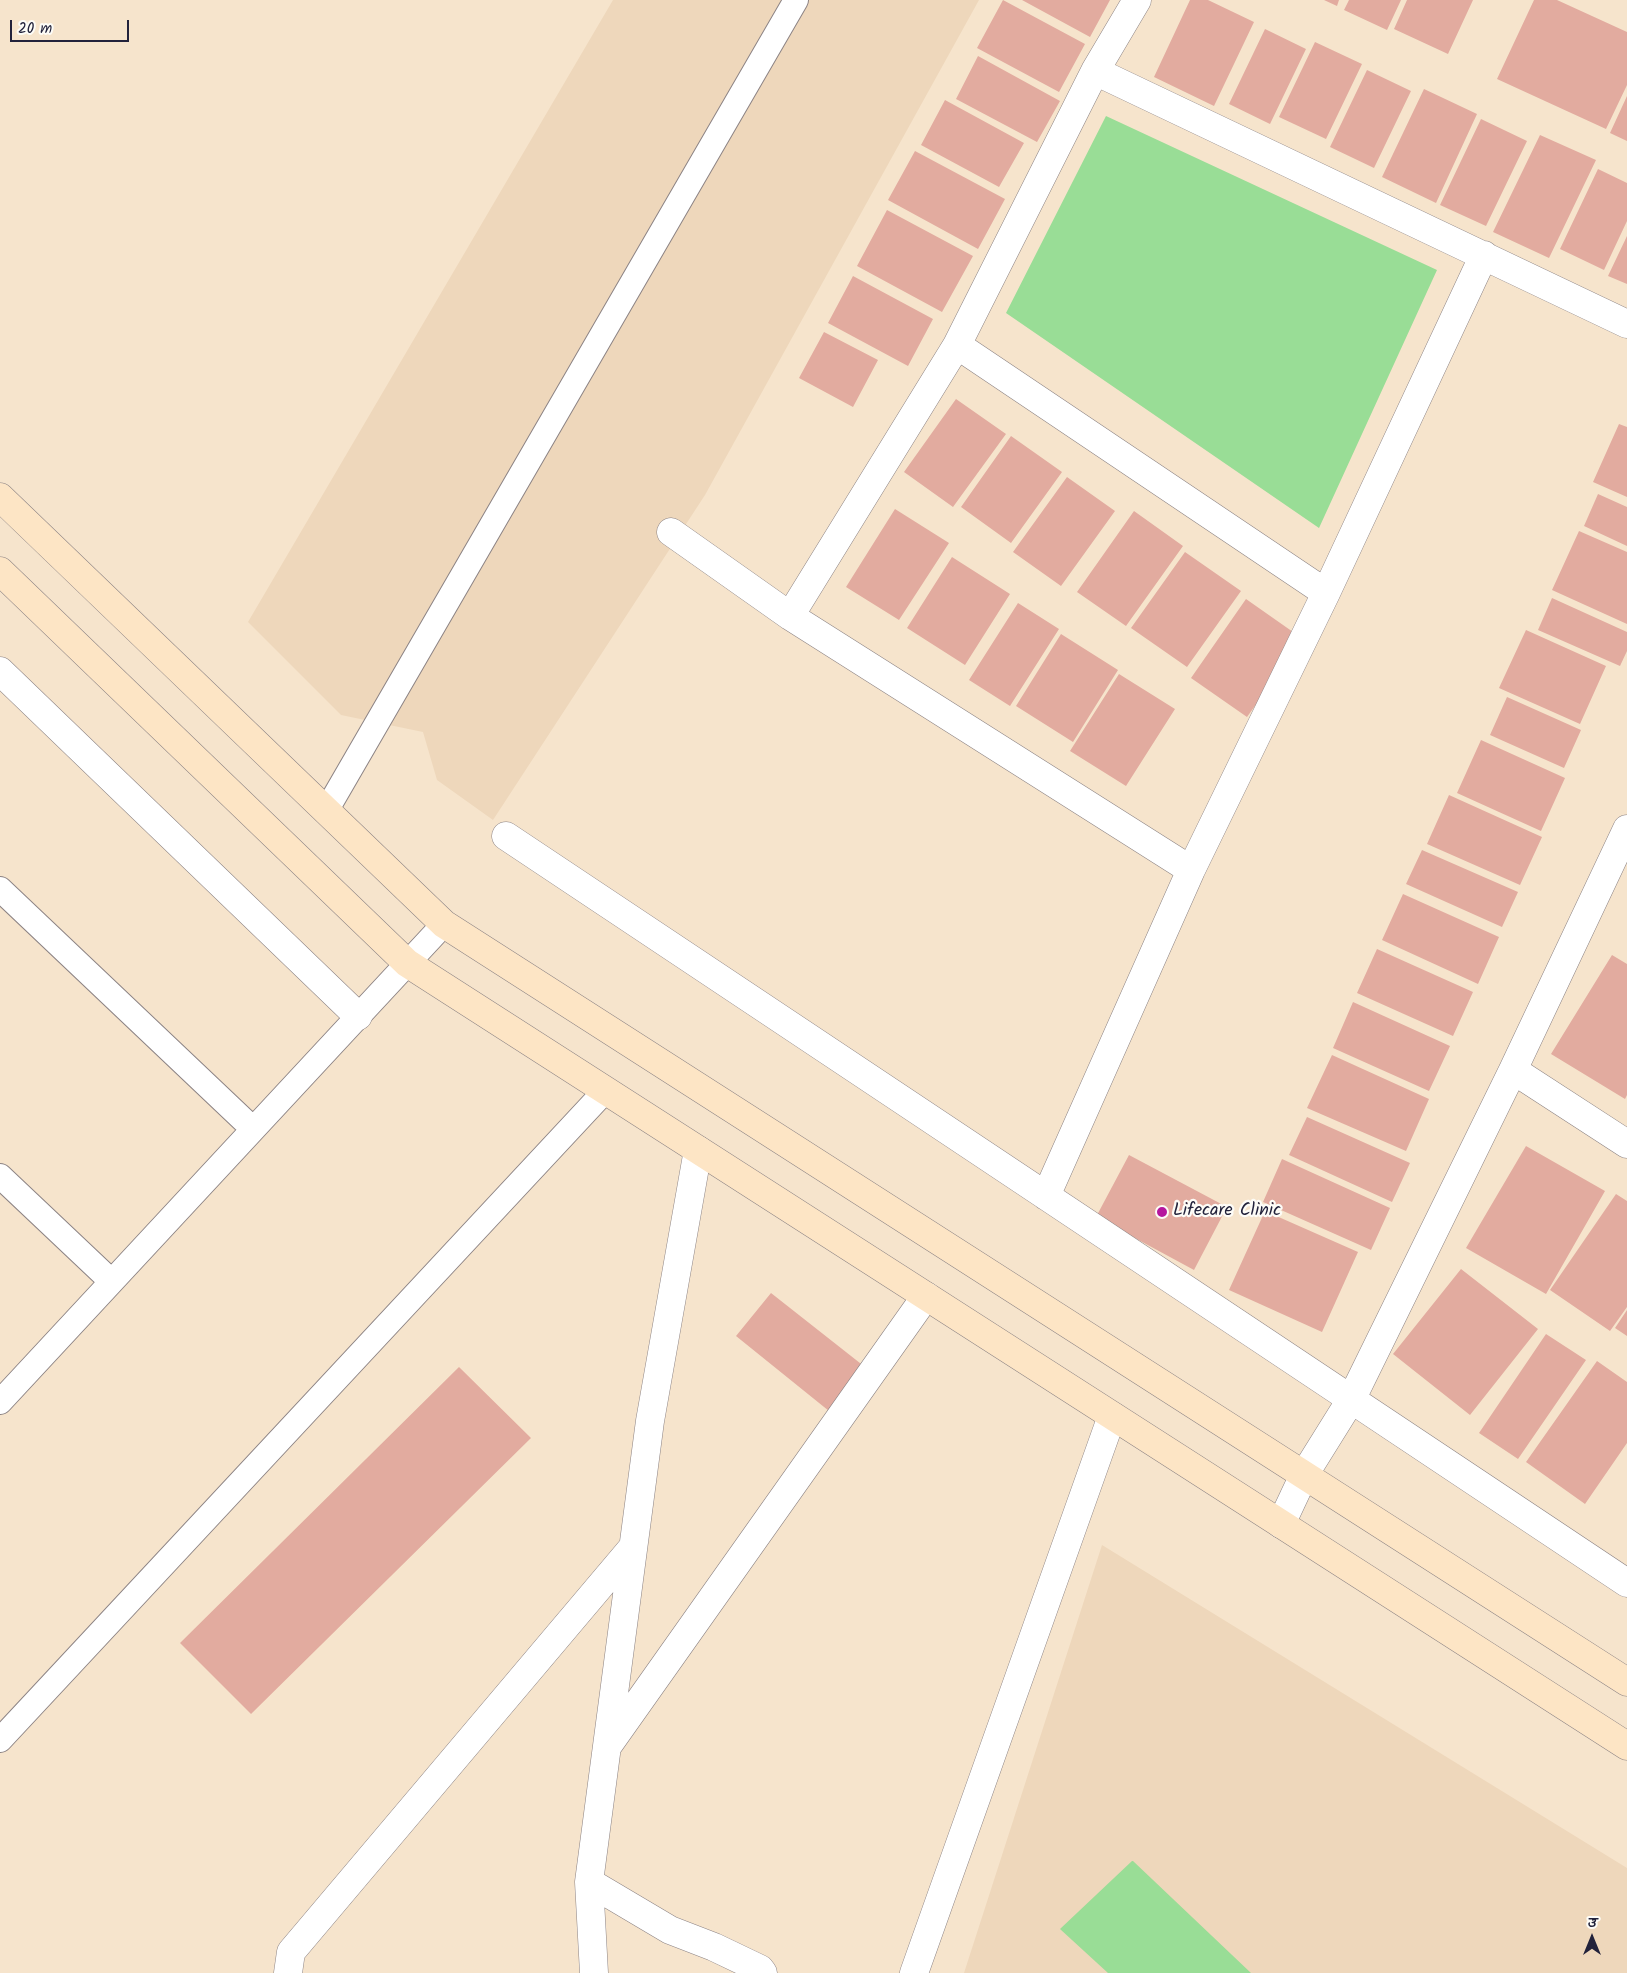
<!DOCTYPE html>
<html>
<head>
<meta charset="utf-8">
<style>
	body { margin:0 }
	#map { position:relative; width:1627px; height:1973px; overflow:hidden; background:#f6e4cc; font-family:Kalam,"Playpen Sans Deva",sans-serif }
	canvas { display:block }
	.north { position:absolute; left:1567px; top:1913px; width:50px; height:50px; -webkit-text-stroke:4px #fdfcf7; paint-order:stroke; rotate:0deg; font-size:14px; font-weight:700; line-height:20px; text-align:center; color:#22223b }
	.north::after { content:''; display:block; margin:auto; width:18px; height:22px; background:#22223b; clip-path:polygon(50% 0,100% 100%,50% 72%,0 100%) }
	.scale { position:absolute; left:10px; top:20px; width:119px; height:22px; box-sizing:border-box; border:2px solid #22223b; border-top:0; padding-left:6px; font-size:15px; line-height:18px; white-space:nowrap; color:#22223b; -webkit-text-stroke:4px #fdfcf7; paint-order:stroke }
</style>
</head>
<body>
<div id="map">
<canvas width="1627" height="1973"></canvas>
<div class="north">उ</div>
<div class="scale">20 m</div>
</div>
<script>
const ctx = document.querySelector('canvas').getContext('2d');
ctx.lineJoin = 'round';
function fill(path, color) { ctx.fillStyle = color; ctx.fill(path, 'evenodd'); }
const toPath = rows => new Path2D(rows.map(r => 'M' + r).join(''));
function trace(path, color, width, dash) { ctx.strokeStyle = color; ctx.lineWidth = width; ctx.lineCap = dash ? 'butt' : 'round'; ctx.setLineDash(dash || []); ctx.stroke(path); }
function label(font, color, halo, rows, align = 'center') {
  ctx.font = font + ' Kalam,sans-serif'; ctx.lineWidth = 4.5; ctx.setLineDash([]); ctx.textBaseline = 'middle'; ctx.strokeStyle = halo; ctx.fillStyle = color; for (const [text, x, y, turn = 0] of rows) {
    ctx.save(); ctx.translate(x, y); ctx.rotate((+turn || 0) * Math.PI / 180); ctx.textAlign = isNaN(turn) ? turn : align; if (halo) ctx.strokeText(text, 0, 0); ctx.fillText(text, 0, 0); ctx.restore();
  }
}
const built = toPath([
	[613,0,979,0,705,495,493,820,437,780,423,732,341,715,248,622],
	[1102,1545,1627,1868,1627,1973,964,1973]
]);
const green = toPath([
	[1106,116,1437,270,1319,528,1006,313],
	[1132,1861,1133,1861,1251,1973,1108,1973,1060,1929]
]);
const building = toPath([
	[1003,0,1085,44,1059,92,977,48],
	[1022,0,1110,0,1090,37],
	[1190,0,1208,0,1254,22,1214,106,1154,77],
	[1324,0,1339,0,1337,6],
	[1349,0,1401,0,1387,30,1344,10],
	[1407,0,1473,0,1448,54,1394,29],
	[1534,0,1557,0,1627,32,1627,85,1606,129,1497,79],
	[1265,29,1306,49,1270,124,1229,104],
	[1315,42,1362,64,1326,139,1279,117],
	[978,56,1060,101,1037,142,956,99],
	[1367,70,1411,91,1374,168,1330,147],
	[1424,89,1477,114,1436,203,1382,177],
	[1627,96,1627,141,1610,133],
	[945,100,1024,143,999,187,921,145],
	[1481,119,1527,141,1486,226,1440,205],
	[1540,135,1596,160,1549,258,1493,232],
	[915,151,1005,199,978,249,888,200],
	[1598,169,1627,183,1627,221,1604,270,1560,249],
	[887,210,973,256,942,312,857,266],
	[1627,236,1627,284,1608,276],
	[853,276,933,319,908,366,828,323],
	[824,332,878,360,853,407,799,378],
	[956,399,1006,434,953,507,904,472],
	[1619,424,1627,427,1627,497,1593,482],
	[1011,436,1062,472,1011,543,961,507],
	[1067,477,1115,511,1061,586,1013,552],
	[1598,494,1627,507,1627,546,1584,526],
	[895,509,949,543,899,620,846,587],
	[1134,511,1183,546,1126,626,1077,592],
	[1579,531,1627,552,1627,624,1552,590],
	[1185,552,1241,591,1187,667,1131,628],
	[952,557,1010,594,965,665,907,628],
	[1552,598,1627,632,1627,651,1620,666,1538,630],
	[1246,599,1303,639,1247,717,1191,678],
	[1018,603,1059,629,1010,706,969,680],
	[1526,630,1606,666,1580,724,1499,688],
	[1061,634,1118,670,1073,742,1016,706],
	[1119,674,1175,709,1126,786,1070,751],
	[1507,697,1581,730,1564,768,1490,735],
	[1481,740,1565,778,1541,831,1457,793],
	[1449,795,1542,837,1520,885,1427,844],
	[1422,850,1518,892,1502,927,1406,884],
	[1403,894,1499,937,1478,984,1382,940],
	[1377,949,1473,992,1453,1036,1357,993],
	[1612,955,1627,964,1627,1095,1625,1099,1551,1054],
	[1353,1002,1450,1046,1429,1091,1333,1048],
	[1332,1055,1429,1099,1406,1151,1307,1108],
	[1307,1117,1410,1163,1392,1202,1289,1155],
	[1526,1146,1605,1191,1546,1294,1466,1248],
	[1129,1155,1227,1207,1194,1270,1096,1217],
	[1282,1159,1390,1208,1371,1250,1263,1202],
	[1616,1194,1627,1201,1627,1307,1610,1331,1550,1290],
	[1265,1211,1358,1252,1322,1332,1229,1290],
	[1461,1269,1538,1329,1470,1415,1393,1354],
	[771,1293,865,1367,829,1411,736,1336],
	[1627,1310,1627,1336,1615,1328],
	[1546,1334,1586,1360,1518,1459,1479,1433],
	[1597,1361,1627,1382,1627,1443,1585,1504,1526,1462],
	[459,1367,531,1438,251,1714,180,1643]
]);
const lane = toPath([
	[326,811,796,0],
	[0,889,253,1129],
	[0,1176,111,1281],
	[0,1402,444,924],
	[0,1740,605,1091]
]);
const street = toPath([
	[1095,71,1627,324],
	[957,345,1326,593],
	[671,532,790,616,1191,870],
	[790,616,957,345,1095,71,1137,0],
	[0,671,358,1016],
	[506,836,1627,1583],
	[1513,1070,1627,1144],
	[1046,1196,1191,870,1326,593,1484,255],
	[1281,1524,1304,1475,1352,1398,1513,1070,1627,829],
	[609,1744,926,1296],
	[589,1882,670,1930,714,1947,760,1969,763,1973],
	[288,1973,291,1952,633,1547],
	[594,1973,589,1882,650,1421,698,1150],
	[914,1973,1112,1416]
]);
const secondary = toPath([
	[0,497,444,924,1627,1682],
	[0,571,407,963,1627,1746]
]);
const markers = [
	[1162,1212,6,"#b5179e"]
];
const poiNames = [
	["Lifecare Clinic",1173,1212]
];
fill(built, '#eed7bb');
fill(green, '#99dd96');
fill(building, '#e2ab9f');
trace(lane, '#8c8384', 26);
trace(street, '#8c8384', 29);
trace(secondary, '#8c8384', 29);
trace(lane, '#fff', 24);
trace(street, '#fff', 28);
trace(secondary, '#fde5c5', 28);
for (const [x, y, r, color] of markers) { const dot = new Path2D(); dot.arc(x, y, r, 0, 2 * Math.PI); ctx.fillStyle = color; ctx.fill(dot); trace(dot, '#fdfcf7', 2); }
label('18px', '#22223b', '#fdfcf7', poiNames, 'left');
</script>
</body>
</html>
